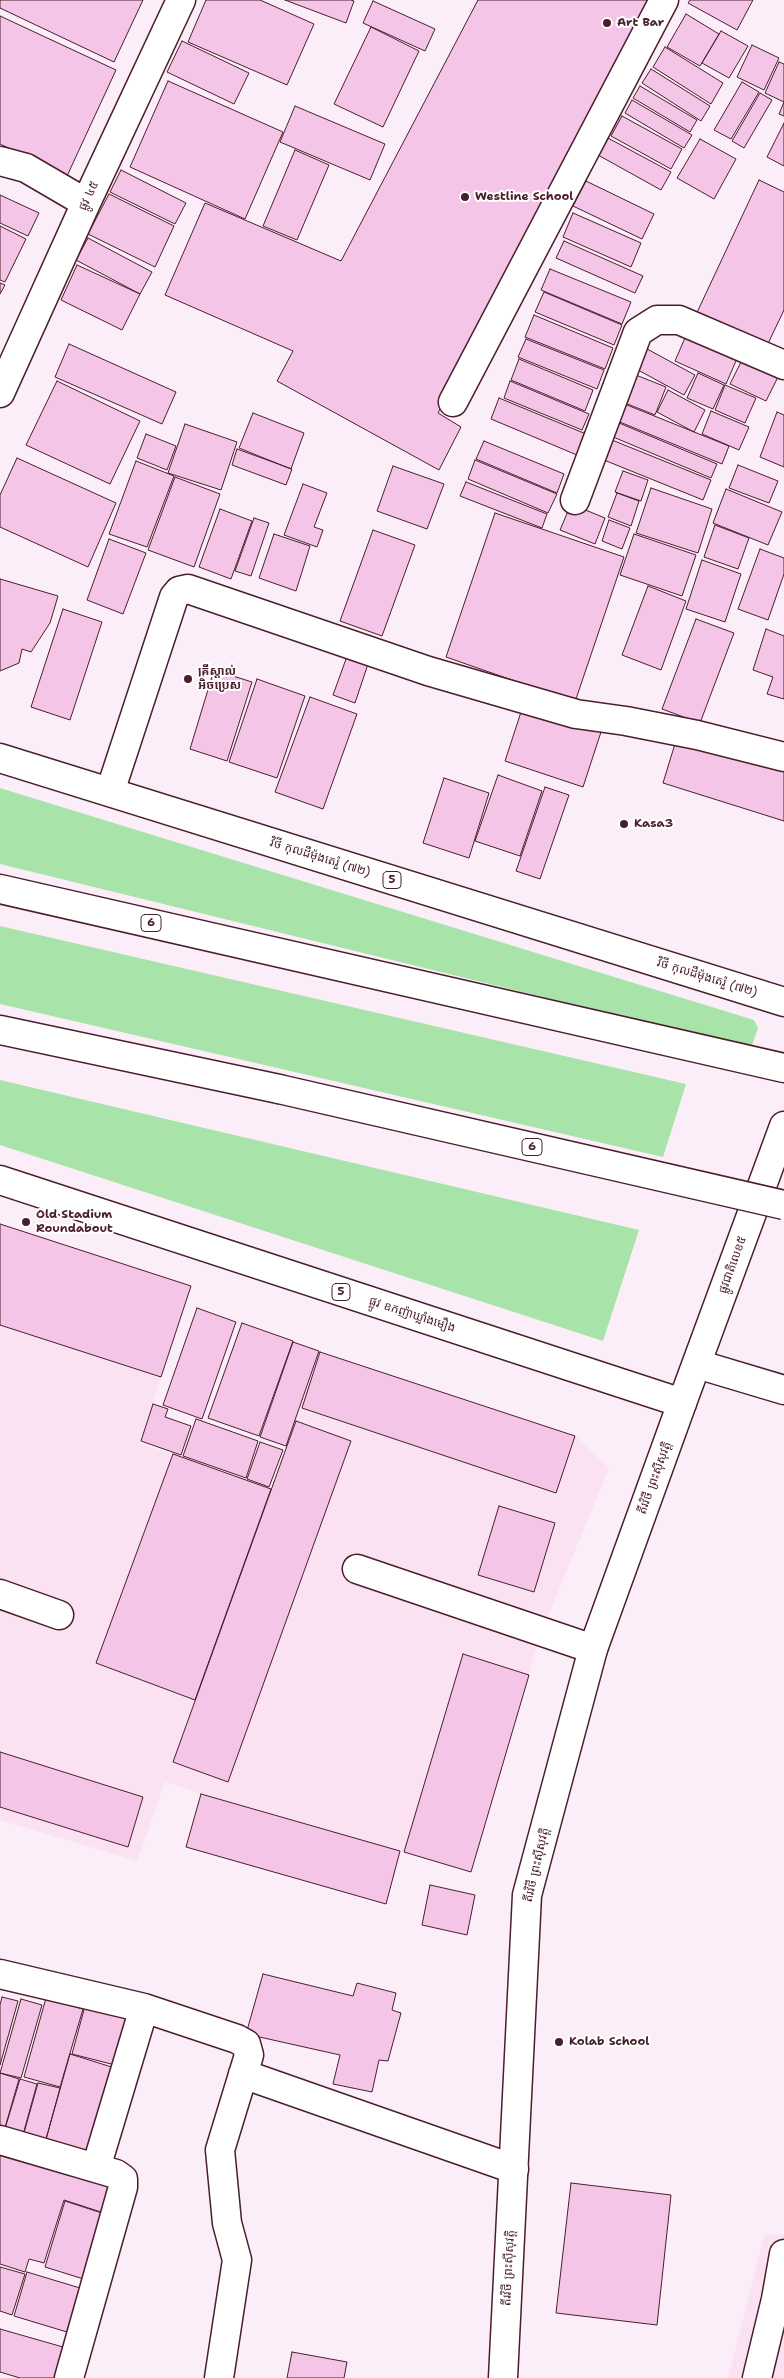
<!DOCTYPE html>
<html>
<head>
<meta charset="utf-8">
<style>
	body { margin:0 }
	canvas { display:block; background:#fceef8 }
</style>
</head>
<body>
<canvas width="784" height="2378"></canvas>
<script>
const ctx = document.querySelector('canvas').getContext('2d');
ctx.lineJoin = 'round';
function fill(path, color) { ctx.fillStyle = color; ctx.fill(path, 'evenodd'); }
const toPath = rows => new Path2D(rows.map(r => 'M' + r).join(''));
function trace(path, color, width, dash) { ctx.strokeStyle = color; ctx.lineWidth = width; ctx.lineCap = dash ? 'butt' : 'round'; ctx.setLineDash(dash || []); ctx.stroke(path); }
function label(font, color, halo, rows, align = 'center') {
  ctx.font = font + ' "Shantell Sans","Noto Sans Khmer",sans-serif'; ctx.lineWidth = 4; ctx.setLineDash([]); ctx.textBaseline = 'middle'; ctx.strokeStyle = halo; ctx.fillStyle = color; for (const [text, x, y, turn = 0] of rows) {
    ctx.save(); ctx.translate(x, y); ctx.rotate((+turn || 0) * Math.PI / 180); ctx.textAlign = isNaN(turn) ? turn : align; if (halo) ctx.strokeText(text, 0, 0); ctx.fillText(text, 0, 0); ctx.restore();
  }
}
const built = toPath([
	[0,1224,191,1286,140,1443,271,1489,320,1352,575,1436,609,1468,538,1641,471,1872,401,1851,386,1904,186,1847,201,1794,165,1782,137,1861,0,1820],
	[764,2235,784,2235,784,2378,728,2378]
]);
const green = toPath([
	[0,788,754,1020,758,1028,751,1048,0,864],
	[0,926,686,1084,663,1157,0,1004],
	[0,1080,639,1230,603,1341,0,1145]
]);
const building = toPath([
	[0,0,143,0,114,62,0,8,0,0],
	[206,0,260,0,314,24,287,85,188,42,206,0],
	[285,0,351,0,354,1,346,23,285,0],
	[478,0,656,0,438,413,461,427,439,470,277,381,293,351,165,295,205,203,341,261,478,0],
	[690,0,753,0,737,30,688,3,690,0],
	[373,1,435,29,425,51,363,23,373,1],
	[686,14,719,34,700,66,667,47,686,14],
	[0,16,116,70,67,176,0,144,0,16],
	[371,27,419,51,383,127,334,104,371,27],
	[721,31,748,46,729,78,702,63,721,31],
	[182,41,249,73,234,104,167,72,182,41],
	[752,45,779,58,764,90,737,77,752,45],
	[665,47,723,83,711,104,653,67,665,47],
	[779,62,784,64,784,102,765,93,779,62],
	[651,69,710,106,701,121,642,83,651,69],
	[168,81,283,132,245,219,130,167,168,81],
	[742,82,759,92,731,139,714,130,742,82],
	[640,86,697,120,690,132,633,98,640,86],
	[760,93,772,100,744,148,732,141,760,93],
	[632,100,692,135,684,148,625,113,632,100],
	[784,102,784,116,779,114,784,102],
	[295,106,385,144,370,180,280,142,295,106],
	[622,116,682,149,671,169,611,136,622,116],
	[784,123,784,166,767,157,784,123],
	[608,138,671,172,661,190,598,155,608,138],
	[700,139,736,159,714,199,677,178,700,139],
	[295,150,329,165,297,240,263,226,295,150],
	[121,170,186,203,175,224,110,192,121,170],
	[759,180,784,192,784,310,763,354,693,321,759,180],
	[586,181,654,214,642,239,573,206,586,181],
	[109,194,174,226,155,267,88,234,109,194],
	[0,195,39,213,28,236,0,223,0,195],
	[573,213,641,243,631,267,563,237,573,213],
	[0,226,26,239,5,282,0,280,0,226],
	[88,238,152,272,140,294,76,260,88,238],
	[564,241,643,276,635,293,556,258,564,241],
	[77,265,140,294,122,330,61,300,77,265],
	[550,269,631,302,622,324,541,290,550,269],
	[0,283,5,285,0,294,0,283],
	[544,292,622,325,614,345,535,312,544,292],
	[534,315,613,348,605,369,525,337,534,315],
	[688,331,739,354,726,384,675,361,688,331],
	[526,339,604,370,597,389,518,357,526,339],
	[69,344,176,392,162,424,55,377,69,344],
	[638,344,695,375,684,395,627,364,638,344],
	[519,359,593,390,585,411,511,380,519,359],
	[742,360,778,377,766,401,730,384,742,360],
	[631,373,666,387,655,415,620,401,631,373],
	[698,373,724,385,713,409,687,398,698,373],
	[57,381,140,421,110,484,26,445,57,381],
	[510,381,589,414,582,430,504,398,510,381],
	[725,385,756,398,745,423,715,410,725,385],
	[668,390,705,410,694,432,657,412,668,390],
	[499,398,586,434,577,455,491,419,499,398],
	[617,401,729,446,722,464,610,418,617,401],
	[711,411,749,427,739,450,702,434,711,411],
	[777,412,784,415,784,467,760,457,777,412],
	[253,413,304,433,291,469,239,448,253,413],
	[612,420,717,464,711,478,606,434,612,420],
	[185,424,237,442,221,490,168,473,185,424],
	[146,434,176,446,167,470,137,458,146,434],
	[607,438,711,480,703,500,599,458,607,438],
	[484,441,564,474,557,493,476,459,484,441],
	[237,449,292,469,286,485,232,465,237,449],
	[17,458,116,503,88,567,0,527,0,495,17,458],
	[475,460,557,494,548,513,468,479,475,460],
	[136,461,174,476,147,547,109,534,136,461],
	[738,465,778,481,769,503,729,488,738,465],
	[393,466,444,484,427,529,377,511,393,466],
	[623,471,648,480,641,501,615,492,623,471],
	[175,477,220,494,194,567,148,550,175,477],
	[466,482,547,514,542,528,460,496,466,482],
	[303,484,327,493,314,527,323,530,317,547,284,535,303,484],
	[651,488,712,509,698,553,636,533,651,488],
	[726,489,782,512,768,545,713,523,726,489],
	[617,493,639,501,631,526,608,517,617,493],
	[571,504,605,518,595,544,560,530,571,504],
	[220,509,252,521,231,579,199,567,220,509],
	[495,513,624,557,575,702,446,657,495,513],
	[254,518,269,523,251,576,235,571,254,518],
	[609,520,630,528,622,549,602,541,609,520],
	[715,525,749,538,738,569,704,557,715,525],
	[373,530,415,545,382,636,340,621,373,530],
	[274,534,310,546,296,591,259,578,274,534],
	[634,534,696,555,682,596,620,575,634,534],
	[109,539,146,553,123,614,87,600,109,539],
	[760,549,784,558,784,574,768,620,738,609,760,549],
	[702,560,741,574,725,622,686,609,702,560],
	[0,579,58,596,50,623,31,652,22,649,19,663,0,671,0,579],
	[648,586,686,601,661,670,622,655,648,586],
	[63,609,102,622,70,720,31,707,63,609],
	[696,619,734,633,700,723,662,709,696,619],
	[766,629,784,636,784,699,767,694,773,677,753,670,766,629],
	[350,648,371,655,355,703,333,695,350,648],
	[214,670,252,682,227,761,190,749,214,670],
	[257,679,305,696,277,778,229,762,257,679],
	[310,697,357,714,323,809,275,792,310,697],
	[523,706,601,732,583,787,505,761,523,706],
	[678,734,784,767,784,821,663,783,678,734],
	[498,775,542,791,520,856,475,841,498,775],
	[444,778,489,793,469,858,423,843,444,778],
	[545,787,569,795,540,879,516,871,545,787],
	[0,1224,191,1286,161,1377,0,1325,0,1224],
	[197,1308,236,1322,202,1419,163,1405,197,1308],
	[242,1323,293,1341,259,1436,208,1418,242,1323],
	[293,1342,319,1351,286,1446,260,1437,293,1342],
	[320,1352,575,1436,556,1493,302,1408,320,1352],
	[153,1404,168,1409,165,1417,191,1426,181,1455,141,1441,153,1404],
	[196,1419,258,1441,246,1478,183,1456,196,1419],
	[296,1421,351,1441,228,1782,173,1762,296,1421],
	[260,1442,283,1450,269,1487,247,1479,260,1442],
	[173,1454,271,1489,195,1700,96,1663,173,1454],
	[499,1506,555,1523,534,1592,478,1575,499,1506],
	[463,1654,529,1675,471,1872,404,1852,463,1654],
	[0,1752,143,1797,128,1847,0,1807,0,1752],
	[201,1794,400,1851,386,1904,186,1847,201,1794],
	[430,1885,475,1895,467,1935,422,1925,430,1885],
	[263,1974,353,1996,357,1983,396,1993,392,2010,401,2013,388,2061,379,2060,372,2092,333,2084,340,2055,246,2034,263,1974],
	[2,1997,18,2001,0,2065,0,2005,2,1997],
	[46,1998,83,2009,60,2087,24,2077,46,1998],
	[21,1999,42,2005,21,2078,0,2073,21,1999],
	[85,2006,132,2019,119,2066,72,2054,85,2006],
	[70,2054,118,2069,91,2160,44,2146,70,2054],
	[0,2073,19,2079,2,2138,0,2137,0,2073],
	[20,2079,37,2084,22,2138,4,2132,20,2079],
	[38,2083,60,2088,44,2147,22,2140,38,2083],
	[0,2150,115,2187,107,2214,64,2200,44,2263,29,2259,25,2272,0,2264,0,2150],
	[571,2183,671,2195,657,2325,556,2313,571,2183],
	[65,2201,111,2216,90,2281,45,2267,65,2201],
	[0,2267,25,2274,12,2315,0,2311,0,2267],
	[27,2272,80,2288,67,2332,14,2316,27,2272],
	[0,2329,70,2349,61,2378,20,2378,0,2372,0,2329],
	[292,2352,347,2362,344,2378,287,2378,292,2352]
]);
const minor = toPath([
	[0,161,26,168,86,203],
	[0,393,86,203,181,0],
	[453,402,664,0],
	[575,500,638,332,657,320,679,320,784,365],
	[110,792,174,597,179,591,188,589,428,671,576,714,626,721,697,735,784,757],
	[697,1364,784,1390],
	[357,1569,593,1649],
	[0,1594,59,1615],
	[0,1974,144,2008,237,2039,246,2044,249,2055,220,2150,227,2223,237,2260,219,2378],
	[243,2074,514,2169],
	[0,2140,116,2174,123,2179,123,2187,69,2378],
	[96,2168,144,2008],
	[757,2378,776,2299,784,2254]
]);
const major = toPath([
	[503,2378,527,1895,593,1649,682,1403]
]);
const highway = toPath([
	[0,758,784,1002],
	[0,889,784,1068],
	[0,1030,279,1089],
	[0,1180,682,1403,784,1126]
]);
const highwayBridge = toPath([
	[279,1089,784,1205]
]);
const markers = [
	[607,23,5,"#4a1f2b"],
	[465,197,5,"#4a1f2b"],
	[188,679,5,"#4a1f2b"],
	[624,824,5,"#4a1f2b"],
	[26,1222,5,"#4a1f2b"],
	[559,2042,5,"#4a1f2b"]
];
const shields = [
	[392,880,18],
	[151,923,20],
	[532,1147,20],
	[341,1292,18]
];
const shieldNames = [
	["5",392,880],
	["6",151,923],
	["6",532,1147],
	["5",341,1292]
];
const poiNames = [
	["Art Bar",617,23],
	["Westline School",475,197],
	["គ្រីស្តាល់",198,672],
	["អិចប្រេស",198,686],
	["Kasa3",634,824],
	["Old Stadium",36,1215],
	["Roundabout",36,1229],
	["Kolab School",569,2042]
];
const streetNames = [
	["ផ្លូវ ៤៥",89,196,-65],
	["វិថី កុលដឺម៉ុងតេរ៉ួ (៧២)",320,858,17],
	["វិថី កុលដឺម៉ុងតេរ៉ួ (៧២)",707,978,17],
	["ផ្លូវជាតិលេខ៥",733,1265,-70],
	["ផ្លូវ ឧកញ៉ាឃ្លាំងមឿង",412,1315,18],
	["តីរវិថី ព្រះស៊ីសុវត្តិ",655,1478,-70],
	["តីរវិថី ព្រះស៊ីសុវត្តិ",537,1865,-77],
	["តីរវិថី ព្រះស៊ីសុវត្តិ",509,2268,-87]
];
fill(built, '#fae2f3');
fill(green, '#a8e4aa');
fill(building, '#f4c5e7');
trace(building, '#4a1f2b', 1);
trace(minor, '#4a1f2b', 31);
trace(major, '#4a1f2b', 31);
trace(highway, '#4a1f2b', 31);
trace(minor, '#fff', 28);
trace(major, '#fff', 28);
trace(highway, '#fff', 28);
trace(highwayBridge, '#4a1f2b', 31, []);
trace(highwayBridge, '#fff', 28);
for (const [x, y, r, color] of markers) { const dot = new Path2D(); dot.arc(x, y, r, 0, 2 * Math.PI); ctx.fillStyle = color; ctx.fill(dot); trace(dot, '#fff', 2); }
for (const [x, y, w] of shields) { const box = new Path2D(); box.roundRect(x - w / 2, y - 8.5, w, 17, 4); ctx.fillStyle = '#fff'; ctx.fill(box); trace(box, '#4a1f2b', 1); }
label('bold 11px', '#4a1f2b', null, shieldNames);
label('bold 12px', '#4a1f2b', '#fff', poiNames, 'left');
label('12px', '#4a1f2b', '#fff', streetNames);
</script>
</body>
</html>
